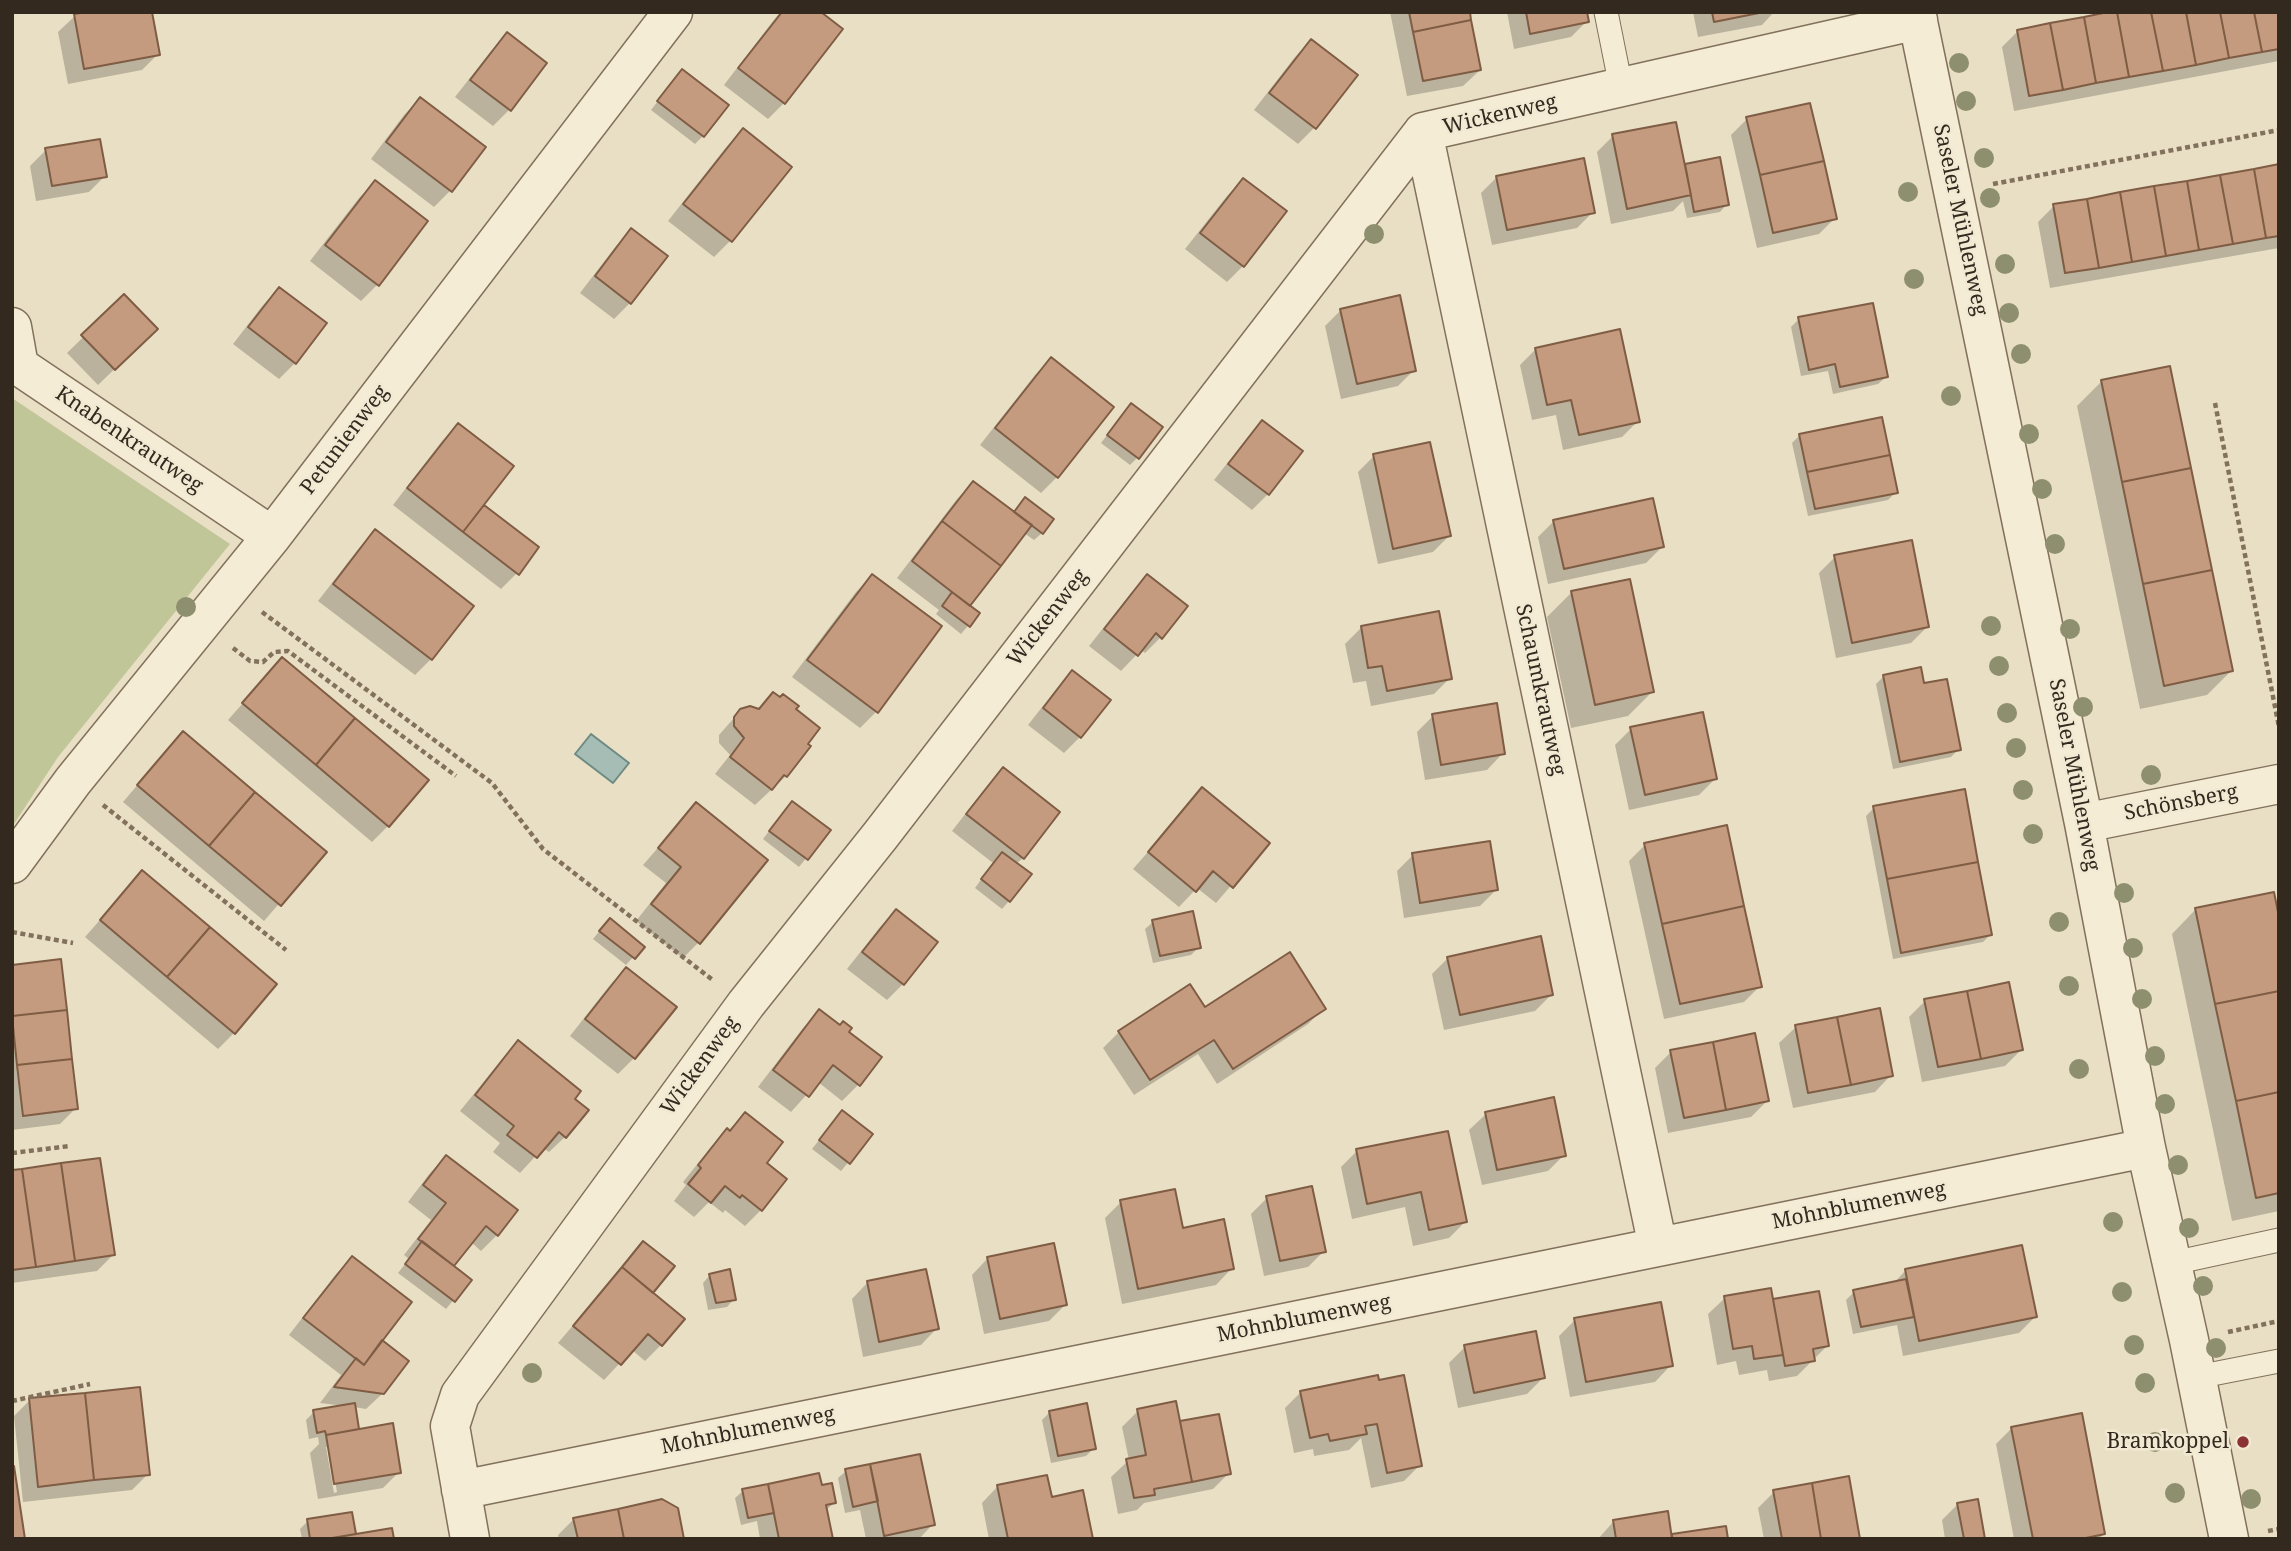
<!DOCTYPE html>
<html>
<head>
<meta charset="utf-8">
<style>
	body { margin:0 }
	#map { position:relative; width:2291px; height:1551px; overflow:hidden; background:#e9dfc4; font-family:"Noto Serif",serif }
	canvas { display:block }
	.frame { position:absolute; inset:0; border:14px solid #34291f; pointer-events:none }
</style>
</head>
<body>
<div id="map">
<canvas width="2291" height="1551"></canvas>
<div class="frame"></div>
</div>
<script>
const ctx = document.querySelector('canvas').getContext('2d');
ctx.lineJoin = 'round';
function fill(path, color) { ctx.fillStyle = color; ctx.fill(path, 'evenodd'); }
const toPath = rows => new Path2D(rows.map(r => 'M' + r).join(''));
function trace(path, color, width, dash) { ctx.strokeStyle = color; ctx.lineWidth = width; ctx.lineCap = dash ? 'butt' : 'round'; ctx.setLineDash(dash || []); ctx.stroke(path); }
function label(font, color, halo, rows, align = 'center') {
  ctx.font = font + ' "Noto Serif",serif'; ctx.lineWidth = 5; ctx.setLineDash([]); ctx.textBaseline = 'middle'; ctx.strokeStyle = halo; ctx.fillStyle = color; for (const [text, x, y, turn = 0] of rows) {
    ctx.save(); ctx.translate(x, y); ctx.rotate((+turn || 0) * Math.PI / 180); ctx.textAlign = isNaN(turn) ? turn : align; if (halo) ctx.strokeText(text, 0, 0); ctx.fillText(text, 0, 0); ctx.restore();
  }
}
const green = toPath([
	[12,398,230,544,58,757,12,827]
]);
const water = toPath([
	[591,734,629,763,613,783,575,754,591,734]
]);
const shadow = toPath([
	[780,12,818,12,784,103,768,119,724,85],
	[1390,12,1468,12,1480,70,1463,86,1407,96],
	[1507,12,1586,12,1587,21,1571,37,1514,49],
	[1693,12,1774,12,1762,25,1698,37],
	[2279,12,2279,61,2014,111,2002,47,2018,31],
	[75,16,158,54,142,70,68,84,58,32],
	[507,35,545,63,509,110,493,126,455,97,491,51],
	[1311,41,1355,75,1314,128,1298,144,1254,110,1295,57],
	[675,79,703,136,695,144,651,110],
	[420,99,484,148,450,191,434,207,371,159,404,115],
	[1747,119,1835,218,1819,234,1757,248,1731,135],
	[743,130,789,167,730,241,714,257,668,221,727,146],
	[1613,136,1683,166,1718,160,1727,204,1720,212,1687,218,1683,201,1673,211,1611,224,1597,152],
	[46,150,105,176,89,192,36,201,30,166],
	[2279,166,2279,248,2050,288,2038,222,2054,206],
	[1497,177,1593,212,1577,228,1492,245,1481,193],
	[1243,180,1243,266,1227,282,1185,249,1227,196],
	[375,182,377,285,361,301,310,261,359,198],
	[632,230,630,303,614,319,580,293,616,246],
	[279,289,295,363,279,379,233,344,263,305],
	[124,297,156,329,98,385,67,353],
	[1341,310,1414,370,1398,386,1341,399,1325,326],
	[1799,319,1886,377,1878,384,1833,394,1828,371,1801,376,1791,327],
	[1536,349,1638,421,1622,437,1563,450,1556,415,1532,420,1520,365],
	[1051,359,1057,477,1041,493,980,445,1035,375],
	[2101,382,2231,671,2207,695,2140,709,2077,406],
	[1124,413,1138,457,1130,465,1101,443],
	[1263,422,1268,494,1252,510,1214,480,1247,438],
	[458,425,482,506,537,548,517,573,501,589,393,505,442,441],
	[1800,435,1896,492,1888,500,1808,516,1792,443],
	[1374,456,1449,536,1433,552,1378,564,1358,472],
	[973,483,1013,513,1018,507,1042,533,1034,540,1024,533,968,606,978,614,961,634,936,614,939,610,897,578,957,499],
	[1554,521,1662,547,1646,563,1548,584,1538,537],
	[375,532,431,659,415,675,318,601,359,548],
	[1835,557,1927,627,1911,643,1836,658,1819,573],
	[872,576,940,627,876,712,860,728,792,677,856,592],
	[1147,577,1161,637,1145,653,1141,650,1121,671,1089,646,1131,593],
	[1571,593,1652,692,1628,716,1571,728,1547,617],
	[1361,628,1450,678,1434,694,1371,706,1366,681,1353,683,1345,644],
	[282,659,388,826,372,842,228,720],
	[1073,672,1080,737,1064,753,1028,725,1057,688],
	[1884,676,1923,685,1959,749,1951,757,1893,769,1876,684],
	[773,694,794,710,806,744,809,746,786,776,755,805,715,774,730,755,719,743,719,735,741,710,757,710],
	[1433,716,1503,753,1487,770,1425,780,1417,732],
	[1631,729,1715,779,1699,795,1629,810,1615,745],
	[168,749,324,852,264,921,123,802],
	[1003,770,1023,858,1016,864,1009,901,1002,909,975,888,993,863,952,831,987,786],
	[1202,790,1267,844,1216,903,1197,888,1179,907,1133,869],
	[696,804,699,942,683,958,636,921,666,883,643,865],
	[1874,808,1990,935,1983,942,1893,959,1866,816],
	[785,810,828,831,799,867,763,839],
	[1645,845,1760,986,1744,1002,1664,1019,1629,861],
	[1413,855,1496,890,1480,906,1404,918,1397,871],
	[142,872,234,1033,218,1049,85,937],
	[2196,909,2279,925,2279,1211,2232,1221,2172,934],
	[896,911,903,984,887,1000,847,969,880,927],
	[1153,922,1199,947,1191,955,1153,963,1145,929],
	[602,928,642,947,626,965,593,939],
	[1448,958,1551,995,1535,1011,1444,1030,1432,974],
	[12,967,76,1108,60,1124,12,1130],
	[626,969,634,1058,618,1074,570,1036,610,985],
	[1925,1001,2021,1050,2005,1066,1922,1082,1909,1017],
	[1324,1008,1308,1024,1217,1084,1198,1054,1134,1095,1103,1048,1119,1032,1204,1009],
	[819,1012,846,1032,858,1085,842,1101,818,1082,791,1112,758,1087,803,1028],
	[1796,1027,1891,1075,1875,1092,1793,1108,1779,1043],
	[518,1043,573,1099,565,1137,549,1152,543,1148,520,1173,493,1152,500,1143,460,1111,502,1059],
	[1671,1052,1767,1101,1751,1117,1668,1133,1655,1068],
	[745,1114,765,1163,761,1210,745,1226,725,1210,723,1213,709,1202,694,1217,674,1201,686,1185,683,1182,711,1147],
	[1486,1114,1564,1155,1548,1171,1482,1185,1469,1130],
	[835,1120,871,1135,841,1171,812,1149],
	[1447,1133,1465,1222,1449,1238,1413,1246,1405,1207,1352,1219,1341,1167,1357,1151],
	[446,1157,497,1235,481,1251,471,1242,452,1266,470,1280,446,1309,398,1273,409,1259,404,1255,431,1220,408,1202,430,1173],
	[12,1172,113,1255,97,1271,12,1283],
	[1267,1198,1324,1251,1308,1267,1264,1276,1251,1214],
	[1121,1202,1181,1230,1232,1268,1216,1285,1122,1304,1105,1218],
	[2021,1247,2035,1317,2019,1333,1903,1356,1897,1325,1853,1334,1846,1300,1854,1292,1893,1284,1905,1271],
	[1905,1281,1909,1281,1911,1293,1908,1294],
	[352,1258,380,1341,383,1393,366,1409,354,1407,357,1428,354,1432,399,1472,383,1488,318,1499,310,1453,319,1444,318,1437,309,1439,306,1420,314,1412,345,1406,320,1403,341,1375,289,1335,336,1274],
	[326,1447,329,1447,337,1492,334,1493],
	[988,1258,1065,1305,1049,1321,984,1334,972,1275],
	[710,1275,734,1299,727,1307,708,1310,703,1283],
	[614,1277,651,1293,661,1345,645,1361,632,1350,604,1380,558,1343],
	[868,1282,937,1328,921,1345,863,1357,852,1299],
	[1818,1293,1827,1346,1797,1376,1769,1381,1767,1370,1739,1375,1736,1361,1717,1365,1708,1314,1725,1298,1772,1301],
	[1575,1320,1671,1365,1655,1382,1570,1397,1559,1336],
	[1465,1347,1543,1378,1527,1394,1458,1408,1449,1363],
	[1376,1377,1420,1465,1404,1481,1371,1488,1361,1438,1349,1450,1314,1456,1313,1449,1294,1453,1285,1408,1301,1392],
	[30,1400,148,1474,132,1490,23,1502,14,1416],
	[1138,1411,1179,1423,1218,1416,1229,1473,1213,1489,1144,1503,1137,1510,1118,1514,1111,1477,1129,1460,1122,1427],
	[1049,1413,1094,1448,1086,1456,1051,1463,1042,1420],
	[2012,1428,2104,1534,2098,1539,2014,1539,1996,1444],
	[846,1471,933,1524,919,1539,866,1539,860,1510,845,1513,838,1478],
	[998,1486,1051,1499,1091,1539,989,1539,982,1503],
	[743,1491,834,1503,825,1511,831,1539,760,1539,757,1521,741,1525,735,1498],
	[1774,1492,1859,1539,1764,1539,1758,1508],
	[1958,1504,1984,1539,1945,1539,1942,1520],
	[574,1519,682,1539,559,1539,558,1535],
	[308,1521,350,1537,392,1539,302,1539,300,1529],
	[1614,1521,1670,1536,1725,1528,1727,1539,1598,1539]
]);
const building = toPath([
	[86,12,152,12,160,55,84,69,74,14,86,12],
	[782,12,821,12,843,29,785,104,738,68,782,12],
	[1409,12,1470,12,1471,20,1413,32,1409,12],
	[1526,12,1587,12,1589,22,1530,34,1526,12],
	[1712,12,1764,12,1714,22,1712,12],
	[2108,12,2117,12,2129,77,2096,83,2084,17,2108,12],
	[2117,12,2151,12,2163,71,2129,77,2117,12],
	[2151,12,2186,12,2196,65,2163,71,2151,12],
	[2186,12,2220,12,2229,58,2196,65,2186,12],
	[2220,12,2254,12,2262,52,2229,58,2220,12],
	[2254,12,2279,12,2279,49,2262,52,2254,12],
	[2084,17,2096,83,2063,90,2050,23,2084,17],
	[1471,20,1481,70,1423,81,1413,32,1471,20],
	[2050,23,2063,90,2029,96,2017,30,2050,23],
	[507,32,547,63,511,111,470,80,507,32],
	[1311,39,1358,75,1316,129,1269,93,1311,39],
	[682,69,729,105,704,137,657,101,682,69],
	[420,97,486,147,452,192,386,142,420,97],
	[1810,103,1824,161,1760,175,1746,117,1810,103],
	[1676,122,1691,195,1627,209,1612,134,1676,122],
	[743,128,792,167,732,242,683,204,743,128],
	[100,139,107,177,52,186,45,148,100,139],
	[1720,157,1729,205,1694,212,1685,164,1720,157],
	[1584,158,1595,213,1507,230,1496,176,1584,158],
	[1824,161,1837,219,1773,233,1760,175,1824,161],
	[2279,164,2279,236,2266,238,2254,169,2279,164],
	[2254,169,2266,238,2233,244,2220,175,2254,169],
	[2220,175,2233,244,2199,250,2187,181,2220,175],
	[1243,178,1287,211,1244,267,1200,233,1243,178],
	[375,180,428,221,379,286,325,245,375,180],
	[2187,181,2199,250,2166,256,2154,186,2187,181],
	[2154,186,2166,256,2132,262,2120,192,2154,186],
	[2120,192,2132,262,2099,268,2087,199,2120,192],
	[2087,199,2099,268,2065,273,2053,204,2087,199],
	[631,228,668,256,631,304,595,276,631,228],
	[279,287,327,323,296,364,248,327,279,287],
	[124,294,158,329,115,370,81,335,124,294],
	[1400,295,1416,371,1357,384,1340,309,1400,295],
	[1873,303,1888,377,1840,387,1835,364,1809,370,1798,317,1873,303],
	[1620,329,1640,422,1579,435,1571,400,1547,405,1535,348,1620,329],
	[1051,357,1114,407,1058,478,995,428,1051,357],
	[2170,366,2191,468,2122,482,2101,380,2170,366],
	[1131,403,1163,427,1139,459,1107,435,1131,403],
	[1882,417,1890,455,1807,472,1799,434,1882,417],
	[1262,420,1303,451,1269,495,1228,464,1262,420],
	[458,423,514,466,463,532,407,488,458,423],
	[1430,442,1451,536,1393,549,1373,454,1430,442],
	[1890,455,1898,493,1815,509,1807,472,1890,455],
	[2191,468,2212,570,2143,584,2122,482,2191,468],
	[973,481,1032,525,1001,566,942,521,973,481],
	[1025,497,1054,519,1043,534,1014,512,1025,497],
	[1653,498,1664,547,1564,569,1553,520,1653,498],
	[484,505,539,547,519,575,463,532,484,505],
	[942,521,1001,566,970,606,912,561,942,521],
	[375,529,474,606,432,660,333,584,375,529],
	[1912,540,1929,627,1852,643,1834,555,1912,540],
	[2212,570,2233,671,2164,686,2143,584,2212,570],
	[872,574,942,626,878,713,807,660,872,574],
	[1147,574,1188,606,1162,639,1156,633,1138,656,1104,629,1147,574],
	[1630,579,1654,692,1595,705,1571,591,1630,579],
	[952,592,980,613,970,627,942,606,952,592],
	[1439,611,1452,679,1387,691,1382,666,1368,668,1361,626,1439,611],
	[282,657,355,718,316,765,242,703,282,657],
	[1921,667,1924,683,1947,679,1961,750,1900,762,1883,675,1921,667],
	[1072,670,1111,700,1081,738,1043,708,1072,670],
	[773,692,780,697,783,694,799,706,796,709,820,728,808,744,811,746,787,777,784,775,772,790,730,757,744,738,734,726,734,717,740,709,750,706,759,709,773,692],
	[1497,703,1505,754,1441,765,1432,714,1497,703],
	[1703,712,1717,779,1645,795,1630,727,1703,712],
	[355,718,429,780,389,827,316,765,355,718],
	[183,731,255,792,209,846,137,785,183,731],
	[1003,767,1060,812,1024,859,966,814,1003,767],
	[1202,787,1270,843,1233,888,1213,871,1196,892,1148,852,1202,787],
	[1965,789,1978,862,1887,879,1873,806,1965,789],
	[255,792,327,852,281,906,209,846,255,792],
	[792,801,831,830,808,860,769,831,792,801],
	[696,802,768,860,700,944,651,904,681,867,658,848,696,802],
	[1727,825,1744,906,1662,924,1644,843,1727,825],
	[1490,841,1498,890,1420,903,1412,853,1490,841],
	[1002,852,1032,874,1010,902,981,879,1002,852],
	[1978,862,1992,935,1901,953,1887,879,1978,862],
	[142,870,210,927,167,977,100,920,142,870],
	[2274,892,2279,917,2279,991,2215,1004,2195,908,2274,892],
	[1744,906,1762,987,1680,1004,1662,924,1744,906],
	[896,909,938,942,904,985,862,952,896,909],
	[1193,911,1201,948,1160,956,1152,920,1193,911],
	[610,918,645,947,635,959,599,931,610,918],
	[210,927,277,984,235,1034,167,977,210,927],
	[1541,936,1553,995,1460,1015,1447,957,1541,936],
	[1290,952,1326,1009,1233,1069,1214,1040,1150,1080,1118,1031,1190,984,1205,1007,1290,952],
	[61,959,67,1010,12,1016,12,965,61,959],
	[626,967,677,1007,635,1059,585,1019,626,967],
	[2009,982,2023,1050,1981,1059,1967,991,2009,982],
	[1967,991,1981,1059,1938,1067,1924,999,1967,991],
	[2279,991,2279,1092,2236,1101,2215,1004,2279,991],
	[1880,1008,1893,1076,1851,1085,1837,1017,1880,1008],
	[819,1009,840,1025,843,1021,852,1028,849,1032,882,1057,860,1086,833,1065,809,1097,773,1070,819,1009],
	[67,1010,72,1059,17,1065,12,1016,67,1010],
	[1837,1017,1851,1085,1808,1093,1795,1025,1837,1017],
	[1755,1033,1769,1101,1726,1110,1713,1042,1755,1033],
	[518,1040,581,1091,575,1099,589,1110,566,1138,559,1132,537,1158,507,1135,514,1126,475,1095,518,1040],
	[1713,1042,1726,1110,1684,1118,1670,1050,1713,1042],
	[72,1059,78,1109,23,1116,17,1065,72,1059],
	[2279,1092,2279,1193,2256,1198,2236,1101,2279,1092],
	[1554,1097,1566,1156,1497,1170,1485,1112,1554,1097],
	[842,1110,873,1134,850,1164,819,1140,842,1110],
	[745,1112,783,1142,767,1163,787,1179,762,1211,742,1195,740,1198,725,1186,711,1203,688,1184,701,1168,698,1165,727,1128,730,1131,745,1112],
	[1448,1131,1467,1222,1429,1230,1421,1192,1367,1204,1356,1149,1448,1131],
	[446,1155,518,1210,498,1236,486,1226,454,1266,418,1239,446,1203,423,1185,446,1155],
	[100,1158,115,1255,75,1261,61,1163,100,1158],
	[61,1163,75,1261,36,1267,22,1169,61,1163],
	[22,1169,36,1267,12,1270,12,1170,22,1169],
	[1312,1186,1326,1252,1280,1261,1266,1196,1312,1186],
	[1175,1189,1183,1228,1224,1219,1234,1269,1138,1289,1120,1200,1175,1189],
	[422,1241,472,1280,455,1302,405,1264,422,1241],
	[643,1241,675,1266,653,1293,622,1267,643,1241],
	[1054,1243,1067,1305,1000,1319,987,1257,1054,1243],
	[2022,1245,2037,1317,1919,1341,1905,1269,2022,1245],
	[352,1256,412,1302,364,1365,303,1318,352,1256],
	[622,1267,685,1319,662,1346,648,1334,621,1365,573,1326,622,1267],
	[730,1269,736,1300,716,1303,709,1274,730,1269],
	[926,1269,939,1329,879,1342,867,1281,926,1269],
	[1906,1279,1914,1317,1861,1327,1853,1290,1906,1279],
	[1771,1288,1783,1355,1754,1359,1752,1346,1733,1349,1724,1296,1771,1288],
	[1819,1291,1829,1346,1813,1349,1815,1361,1785,1366,1773,1299,1819,1291],
	[1661,1302,1673,1366,1586,1382,1574,1318,1661,1302],
	[1536,1331,1545,1378,1474,1393,1464,1345,1536,1331],
	[382,1340,409,1361,384,1394,334,1387,356,1358,364,1365,382,1340],
	[1378,1375,1379,1380,1404,1375,1422,1466,1387,1473,1377,1424,1365,1426,1367,1434,1330,1441,1328,1434,1310,1438,1300,1391,1378,1375],
	[140,1387,150,1475,94,1480,85,1393,140,1387],
	[85,1393,94,1480,38,1487,29,1398,85,1393],
	[1176,1401,1192,1482,1154,1489,1155,1495,1134,1498,1126,1459,1146,1455,1137,1409,1176,1401],
	[355,1403,359,1429,326,1435,325,1431,317,1433,313,1410,355,1403],
	[1087,1403,1096,1449,1058,1456,1049,1411,1087,1403],
	[2082,1413,2105,1534,2081,1539,2033,1539,2011,1427,2082,1413],
	[1219,1414,1231,1474,1192,1482,1180,1421,1219,1414],
	[393,1423,401,1473,334,1484,326,1435,393,1423],
	[920,1454,935,1525,884,1536,870,1464,920,1454],
	[870,1464,878,1501,853,1507,845,1469,870,1464],
	[14,1466,25,1539,12,1539,12,1467,14,1466],
	[819,1473,822,1485,832,1483,836,1503,826,1505,833,1539,779,1539,768,1484,819,1473],
	[1047,1475,1052,1497,1083,1490,1093,1539,1008,1539,997,1485,1047,1475],
	[1849,1476,1860,1539,1821,1539,1812,1483,1849,1476],
	[1812,1483,1821,1539,1782,1539,1773,1490,1812,1483],
	[768,1484,774,1513,748,1518,742,1489,768,1484],
	[662,1499,678,1508,684,1539,624,1539,618,1509,662,1499],
	[1978,1499,1985,1539,1964,1539,1957,1503,1978,1499],
	[618,1509,624,1539,578,1539,573,1518,618,1509],
	[1668,1511,1672,1539,1616,1539,1613,1520,1668,1511],
	[352,1512,356,1534,327,1539,310,1539,307,1519,352,1512],
	[1726,1526,1728,1539,1672,1539,1672,1534,1726,1526],
	[392,1528,394,1539,332,1539,332,1538,392,1528]
]);
const path = toPath([
	[1993,184,2279,130],
	[2215,403,2279,727],
	[262,612,492,783,543,849,714,981],
	[233,648,250,661,263,662,274,652,288,651,456,776],
	[103,805,286,950],
	[12,932,73,943],
	[12,1153,70,1146],
	[2228,1332,2279,1321],
	[12,1401,90,1384],
	[2268,1531,2279,1529]
]);
const service = toPath([
	[1606,12,1621,87],
	[2173,1263,2279,1240],
	[2197,1377,2279,1361]
]);
const minor = toPath([
	[1916,12,2084,823,2146,1148,2189,1340,2229,1539],
	[1423,132,1658,1247],
	[12,327,19,366,272,536],
	[2084,823,2279,784],
	[12,864,73,781,272,536,673,12],
	[461,1490,2146,1148],
	[470,1539,450,1426,460,1395,746,1004,880,836,1423,132,1918,20]
]);
const trees = [
	[1959,63],
	[1966,101],
	[1984,158],
	[1908,192],
	[1990,198],
	[1374,234],
	[2005,264],
	[1914,279],
	[2009,313],
	[2021,354],
	[1951,396],
	[2029,434],
	[2042,489],
	[2055,544],
	[186,607],
	[1991,626],
	[2070,629],
	[1999,666],
	[2083,707],
	[2007,713],
	[2016,748],
	[2151,775],
	[2023,790],
	[2033,834],
	[2124,893],
	[2059,922],
	[2133,948],
	[2069,986],
	[2142,999],
	[2155,1056],
	[2079,1069],
	[2165,1104],
	[2178,1165],
	[2113,1222],
	[2189,1228],
	[2203,1286],
	[2122,1292],
	[2134,1345],
	[2216,1348],
	[532,1373],
	[2145,1383],
	[2155,1442],
	[2175,1493],
	[2251,1499]
];
const markers = [
	[2243,1442,7,"#8b3232"]
];
const streetNames = [
	["Wickenweg",1500,115,-13],
	["Saseler Mühlenweg",1960,220,78],
	["Knabenkrautweg",129,440,34],
	["Petunienweg",345,440,-53],
	["Wickenweg",1048,618,-52],
	["Schaumkrautweg",1540,690,78],
	["Saseler Mühlenweg",2074,775,79],
	["Schönsberg",2181,803,-11],
	["Wickenweg",700,1066,-54],
	["Mohnblumenweg",1859,1206,-11],
	["Mohnblumenweg",1304,1319,-11],
	["Mohnblumenweg",748,1431,-11]
];
const poiNames = [
	["Bramkoppel",2229,1442]
];
fill(green, '#c1c699');
fill(water, '#a6bdb6');
trace(water, '#6d8a83', 2);
fill(shadow, '#0003');
fill(building, '#c49b7e');
trace(building, '#7f5c44', 2);
trace(service, '#82715c', 25);
trace(minor, '#82715c', 41);
trace(path, '#82715c', 4.5, [5, 3.5]);
trace(service, '#f5ecd6', 23);
trace(minor, '#f5ecd6', 38);
ctx.fillStyle = '#8e8f6e';
for (const [x, y] of trees) { ctx.beginPath(); ctx.arc(x, y, 10, 0, 2 * Math.PI); ctx.fill(); }
for (const [x, y, r, color] of markers) { const dot = new Path2D(); dot.arc(x, y, r, 0, 2 * Math.PI); ctx.fillStyle = color; ctx.fill(dot); trace(dot, '#f2e9d3', 2.5); }
label('21px', '#34291f', '#f2e9d3', streetNames);
label('21px', '#34291f', '#f2e9d3', poiNames, 'right');
</script>
</body>
</html>
